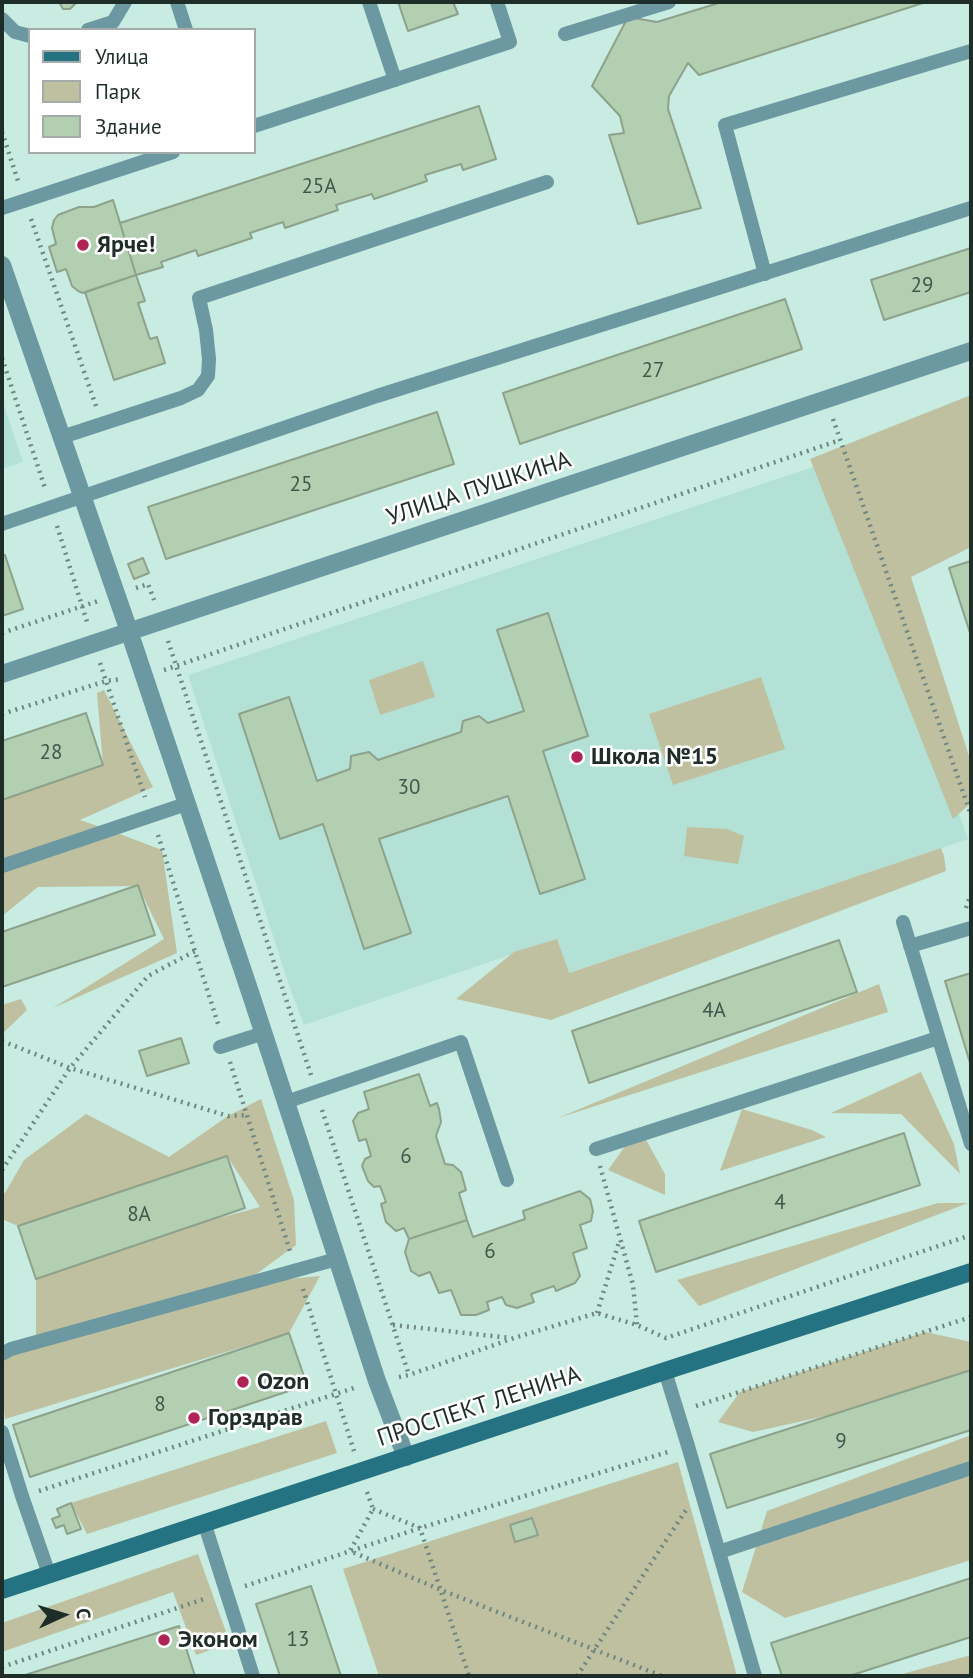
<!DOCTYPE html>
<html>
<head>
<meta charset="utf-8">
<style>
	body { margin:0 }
	#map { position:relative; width:973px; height:1678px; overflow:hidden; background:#c8ece2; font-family:"PT Sans",sans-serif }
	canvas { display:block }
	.frame { position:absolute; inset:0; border:4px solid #1f2d29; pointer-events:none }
	.legend { position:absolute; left:28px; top:28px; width:228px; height:126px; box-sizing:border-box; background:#fff; border:2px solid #a5aba9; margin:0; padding:9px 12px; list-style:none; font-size:21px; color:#1f2d29 }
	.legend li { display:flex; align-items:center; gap:14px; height:35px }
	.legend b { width:35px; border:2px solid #a5aba9 }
	.north { position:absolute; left:28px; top:1580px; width:70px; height:70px; -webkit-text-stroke:5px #fff; paint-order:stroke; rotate:86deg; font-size:19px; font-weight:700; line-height:28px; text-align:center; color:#1f2d29 }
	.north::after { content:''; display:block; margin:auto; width:24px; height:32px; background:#1f2d29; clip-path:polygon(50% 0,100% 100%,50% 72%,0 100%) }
</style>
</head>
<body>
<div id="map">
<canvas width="973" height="1678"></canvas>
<div class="frame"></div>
<ul class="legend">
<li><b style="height:9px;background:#257382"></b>Улица</li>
<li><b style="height:19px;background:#bec0a0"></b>Парк</li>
<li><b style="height:19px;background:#b2d0b1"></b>Здание</li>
</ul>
<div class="north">С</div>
</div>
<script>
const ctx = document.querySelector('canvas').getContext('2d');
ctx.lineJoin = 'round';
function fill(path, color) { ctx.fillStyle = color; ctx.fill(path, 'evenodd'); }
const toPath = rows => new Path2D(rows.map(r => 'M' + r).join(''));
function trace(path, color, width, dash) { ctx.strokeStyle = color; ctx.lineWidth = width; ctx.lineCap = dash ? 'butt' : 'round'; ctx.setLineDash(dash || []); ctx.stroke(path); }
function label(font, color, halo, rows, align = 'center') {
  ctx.font = font + ' "PT Sans",sans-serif'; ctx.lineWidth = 5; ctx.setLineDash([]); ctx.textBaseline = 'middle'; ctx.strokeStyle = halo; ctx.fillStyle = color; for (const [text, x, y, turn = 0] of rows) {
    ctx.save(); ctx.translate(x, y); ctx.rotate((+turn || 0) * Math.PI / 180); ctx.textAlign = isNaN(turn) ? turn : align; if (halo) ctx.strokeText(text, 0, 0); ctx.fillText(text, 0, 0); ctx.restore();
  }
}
const built = toPath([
	[2,399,23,462,2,469],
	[834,460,968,839,568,973,557,939,304,1025,289,985,188,675]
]);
const green = toPath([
	[971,395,971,547,911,577,971,762,971,803,953,819,810,459],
	[423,661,435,697,380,715,369,680],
	[761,677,785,749,673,785,649,714],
	[104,690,153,787,80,820,109,830,162,850,177,953,53,1008,164,939,138,886,38,887,2,916,2,800,103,765,97,693],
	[687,827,727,829,744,836,738,864,684,856],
	[941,848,944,856,946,871,551,1020,456,999,514,952,557,939,569,973],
	[879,984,888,1012,558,1118],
	[21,999,27,1010,2,1034,2,1005],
	[921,1072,954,1144,960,1174,901,1114,831,1113],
	[261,1099,294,1200,296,1245,244,1283,320,1276,289,1333,5,1419,2,1387,2,1360,36,1336,36,1279,208,1221,260,1207,227,1156,18,1226,2,1219,2,1198,24,1160,86,1114,169,1157,228,1116],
	[742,1109,812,1130,826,1137,720,1171],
	[639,1127,665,1174,665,1195,608,1170],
	[938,1203,968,1203,699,1306,677,1280],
	[925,1332,971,1342,971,1384,753,1432,718,1422,740,1392],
	[326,1421,337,1453,87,1534,71,1503],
	[971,1435,971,1560,785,1618,742,1592,767,1511],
	[678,1462,737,1676,379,1676,343,1569],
	[198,1554,230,1643,196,1655,173,1592,2,1652,2,1623],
	[971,1655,971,1676,895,1676]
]);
const building = toPath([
	[59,2,76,2,76,3,70,9,63,9,59,2],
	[398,2,453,2,458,14,408,31,398,2],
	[722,2,926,2,699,75,688,63,669,96,668,109,701,208,638,224,609,135,624,133,620,116,592,86,628,17,657,22,722,2],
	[479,106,496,159,463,170,461,164,425,175,427,181,374,199,372,194,336,205,338,210,285,228,283,222,250,233,252,238,198,256,196,250,161,262,163,267,136,275,120,223,479,106],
	[113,200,136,275,83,293,78,291,72,286,66,269,57,272,49,247,56,244,52,228,54,220,58,215,79,207,94,207,113,200],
	[971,248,971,292,884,320,871,280,971,248],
	[136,275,145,301,138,303,150,339,157,337,165,363,114,380,85,292,136,275],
	[785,299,802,349,520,444,503,393,785,299],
	[437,412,454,464,166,559,148,507,437,412],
	[5,555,23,609,2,616,2,556,5,555],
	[143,558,149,573,134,579,128,564,143,558],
	[971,561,971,636,949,568,971,561],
	[548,613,588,736,543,751,585,879,540,894,508,796,379,839,411,933,364,949,323,824,280,839,239,714,289,697,317,781,350,769,351,756,369,752,378,760,461,732,463,721,479,716,488,723,524,711,497,630,548,613],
	[86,713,103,765,2,800,2,741,86,713],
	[138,885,155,935,2,987,2,932,138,885],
	[839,940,857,992,589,1083,572,1031,839,940],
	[971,973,971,1066,945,981,971,973],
	[181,1038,189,1063,147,1076,139,1051,181,1038],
	[419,1074,430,1106,437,1103,439,1109,441,1122,436,1136,445,1164,453,1165,461,1172,466,1190,459,1193,467,1220,409,1239,404,1228,396,1231,386,1222,381,1204,386,1202,380,1186,374,1187,368,1181,362,1166,365,1159,371,1156,366,1139,359,1141,353,1121,358,1113,369,1109,364,1092,419,1074],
	[904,1133,920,1185,656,1272,639,1221,904,1133],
	[227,1156,245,1208,36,1279,18,1226,227,1156],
	[580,1191,590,1199,593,1211,591,1221,580,1225,587,1248,573,1253,580,1276,575,1283,556,1291,554,1286,531,1294,534,1302,517,1308,506,1305,502,1297,487,1302,489,1310,476,1315,461,1315,451,1290,439,1293,430,1272,419,1276,411,1271,405,1252,409,1239,467,1220,473,1237,525,1219,523,1211,580,1191],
	[289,1333,307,1385,30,1477,13,1425,289,1333],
	[971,1370,971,1430,727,1508,710,1454,971,1370],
	[71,1503,81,1529,67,1534,64,1525,56,1528,52,1519,60,1516,57,1509,71,1503],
	[532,1518,538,1535,515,1542,510,1525,532,1518],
	[971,1578,971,1637,849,1676,782,1676,771,1643,971,1578],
	[311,1586,341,1676,280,1676,256,1604,311,1586],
	[179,1626,195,1676,22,1676,179,1626]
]);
const path = toPath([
	[2,132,18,181],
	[31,219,96,406],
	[2,358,45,488],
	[833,419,971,815],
	[57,526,88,625],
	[136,588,148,584,154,600],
	[2,633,98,601],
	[168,641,311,1075],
	[100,663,145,797],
	[164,670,840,440],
	[2,714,106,681,121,679],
	[158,835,219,1027],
	[966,908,971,894],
	[2,1041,70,1068,228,1116,247,1115],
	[230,1062,290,1251],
	[322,1110,409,1375],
	[600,1166,633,1285,637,1325],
	[2,1170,70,1068,148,976,195,951],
	[303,1289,354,1451],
	[597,1313,619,1242],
	[393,1325,511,1338],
	[399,1377,409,1375,514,1338,597,1313,637,1325,666,1338,971,1235],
	[696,1406,971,1317],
	[39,1491,357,1387],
	[367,1492,373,1509,350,1551,441,1590,662,1676],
	[373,1509,420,1528,469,1676],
	[245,1586,420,1528,671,1451],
	[2,1667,207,1598],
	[577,1676,686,1510]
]);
const service = toPath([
	[177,2,186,30],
	[369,2,395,80],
	[2,19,15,32,30,36],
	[88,30,113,22,125,2],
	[565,34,669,2],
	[254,126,510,42,497,2],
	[2,208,173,152],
	[765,274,725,125,971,51],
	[62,437,181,398,198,390,208,376,209,359,206,330,199,298,547,182],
	[2,524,377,396,971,208],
	[2,866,186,804],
	[903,922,971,1144],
	[910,946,971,928],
	[220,1047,264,1033],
	[286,1102,461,1042,507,1180],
	[596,1149,938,1038],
	[2,1354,11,1349,337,1259],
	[665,1371,688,1446,755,1676],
	[2,1432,22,1496,49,1574],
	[204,1522,253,1676],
	[719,1552,971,1468]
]);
const minor = toPath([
	[2,265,129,631]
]);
const tertiary = toPath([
	[129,631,252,998,377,1381,406,1457],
	[2,674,971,351]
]);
const secondary = toPath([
	[2,1590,665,1371,971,1272]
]);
const markers = [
	[83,245,7,"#b12255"],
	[577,757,7,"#b12255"],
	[243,1382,7,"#b12255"],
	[194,1418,7,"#b12255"],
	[164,1640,7,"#b12255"]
];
const numberNames = [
	["25А",319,187],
	["29",922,286],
	["27",653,371],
	["25",301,485],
	["28",51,753],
	["30",409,788],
	["4А",714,1011],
	["6",406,1157],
	["4",780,1203],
	["8А",139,1215],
	["6",490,1252],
	["8",160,1405],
	["9",841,1442],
	["13",298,1640]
];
const poiNames = [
	["Ярче!",97,245],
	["Школа №15",591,757],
	["Ozon",257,1382],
	["Горздрав",208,1418],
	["Эконом",178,1640]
];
const streetNames = [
	["УЛИЦА ПУШКИНА",479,489,-18],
	["ПРОСПЕКТ ЛЕНИНА",479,1407,-18]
];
fill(built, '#b4e1d5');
fill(green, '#bec0a0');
fill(building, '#b2d0b1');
trace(building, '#8da18b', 2);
trace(path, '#6f8780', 4.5, [2, 5]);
trace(service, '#6b98a1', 14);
trace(minor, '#6b98a1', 18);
trace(tertiary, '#6b98a1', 18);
trace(secondary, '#257382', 18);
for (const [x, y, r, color] of markers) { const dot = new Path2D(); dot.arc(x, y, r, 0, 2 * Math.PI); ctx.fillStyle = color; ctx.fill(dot); trace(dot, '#fff', 2.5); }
label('21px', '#44564b', null, numberNames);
label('bold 24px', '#1f2d29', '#fff', poiNames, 'left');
label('24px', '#1f2d29', '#fff', streetNames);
</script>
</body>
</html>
